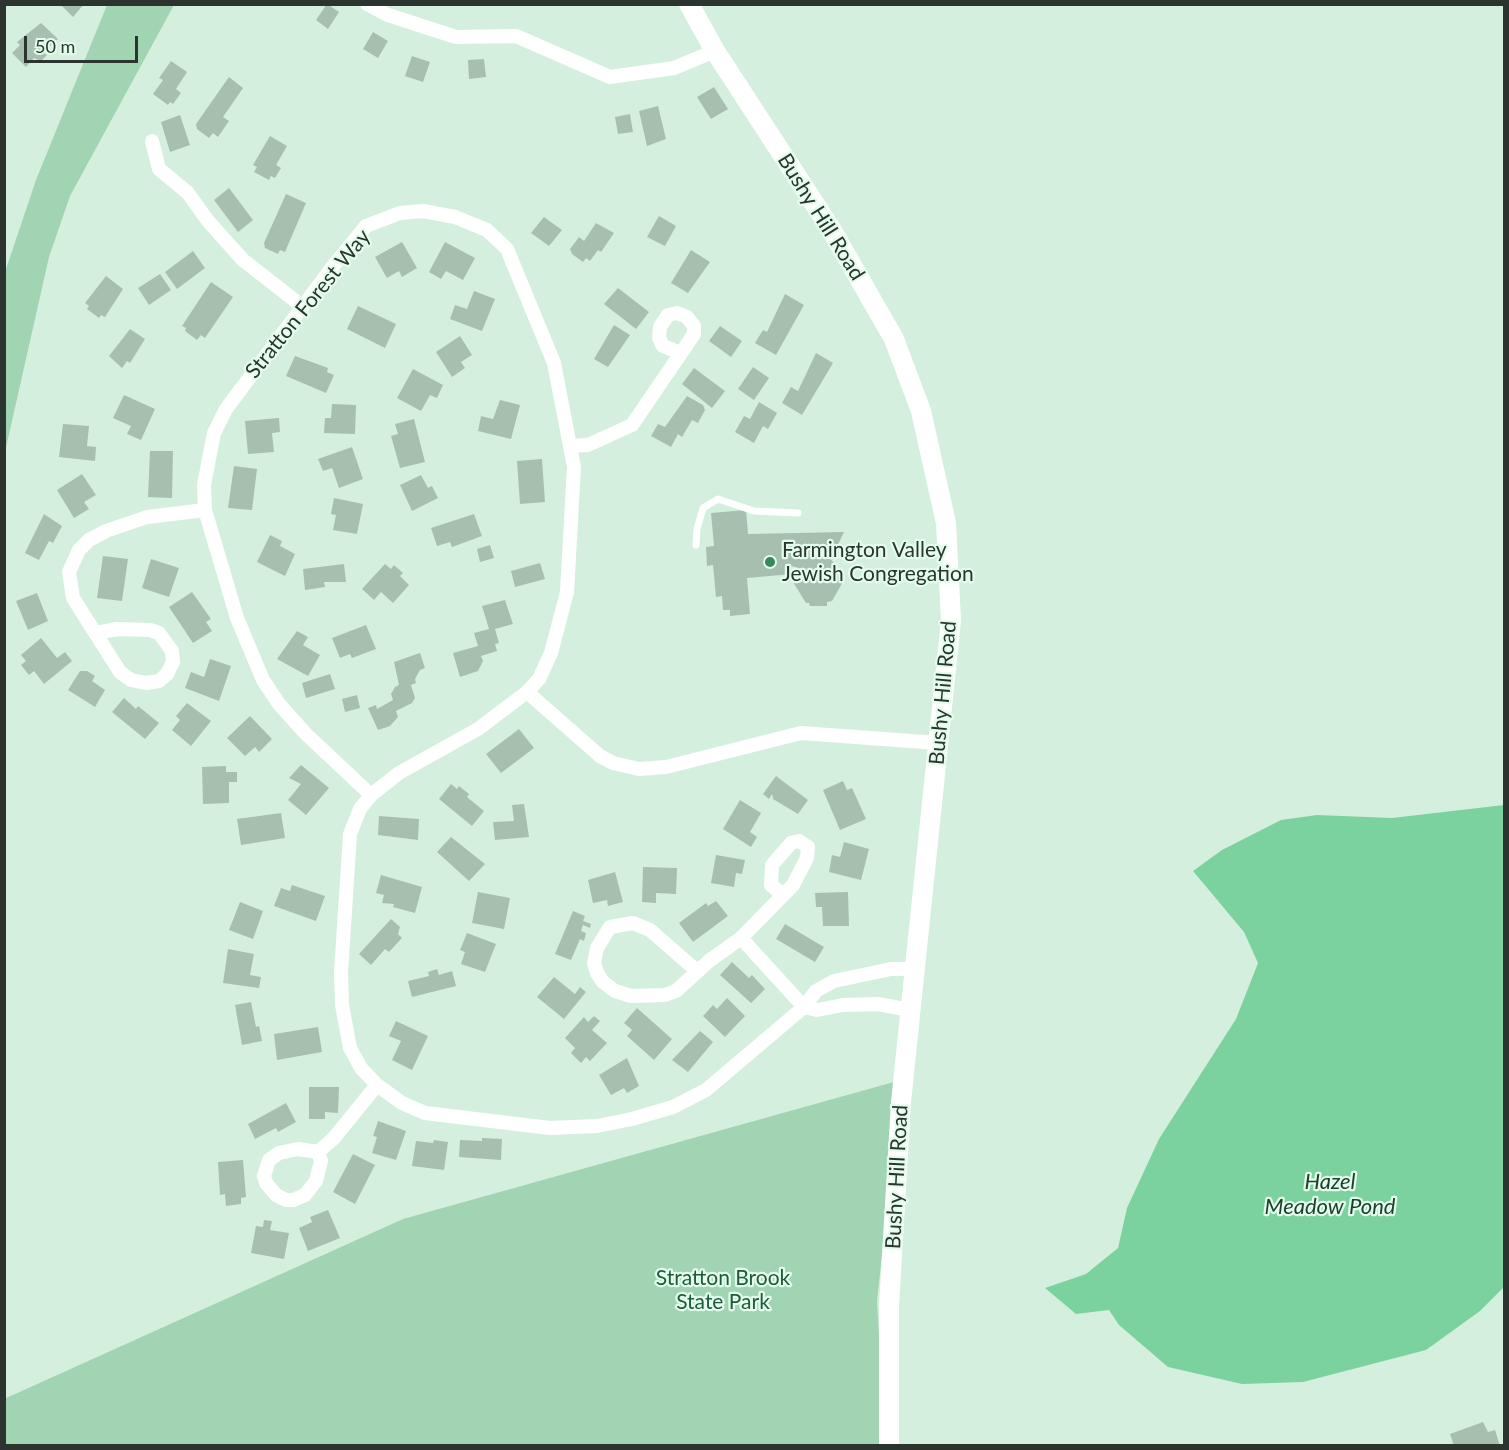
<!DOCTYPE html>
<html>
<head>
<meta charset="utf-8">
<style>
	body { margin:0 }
	#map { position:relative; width:1509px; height:1450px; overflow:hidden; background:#d5efde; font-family:Lato,sans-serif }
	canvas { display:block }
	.frame { position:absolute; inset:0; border:6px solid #2b342e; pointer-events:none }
	.scale { position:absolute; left:24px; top:36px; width:114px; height:27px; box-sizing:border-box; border:3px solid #2b342e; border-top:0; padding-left:8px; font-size:18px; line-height:21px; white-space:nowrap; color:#2b342e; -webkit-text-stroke:4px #e3fceb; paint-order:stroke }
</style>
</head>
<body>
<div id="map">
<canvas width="1509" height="1450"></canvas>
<div class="frame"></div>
<div class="scale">50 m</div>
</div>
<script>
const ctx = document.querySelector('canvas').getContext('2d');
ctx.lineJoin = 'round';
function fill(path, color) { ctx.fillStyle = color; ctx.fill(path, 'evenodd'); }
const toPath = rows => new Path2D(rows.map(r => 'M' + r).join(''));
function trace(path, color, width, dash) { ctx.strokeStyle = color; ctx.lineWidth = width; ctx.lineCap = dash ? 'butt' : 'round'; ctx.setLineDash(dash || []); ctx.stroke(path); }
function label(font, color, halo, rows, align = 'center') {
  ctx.font = font + ' Lato,sans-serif'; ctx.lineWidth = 4.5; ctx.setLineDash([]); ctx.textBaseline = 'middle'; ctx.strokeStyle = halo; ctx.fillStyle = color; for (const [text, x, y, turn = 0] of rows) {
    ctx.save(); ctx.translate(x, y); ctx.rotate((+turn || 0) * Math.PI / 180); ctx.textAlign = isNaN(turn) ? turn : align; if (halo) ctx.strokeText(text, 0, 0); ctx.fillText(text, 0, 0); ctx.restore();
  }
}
const green = toPath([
	[107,5,174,5,70,196,49,257,5,452,5,272,36,180],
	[901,1080,877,1301,885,1445,5,1445,4,1399,403,1219]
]);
const water = toPath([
	[1504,805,1504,1287,1480,1311,1426,1350,1303,1382,1242,1384,1168,1367,1119,1325,1109,1310,1076,1314,1045,1288,1086,1274,1118,1248,1127,1208,1159,1139,1236,1019,1258,963,1244,932,1193,871,1222,850,1281,820,1317,815,1392,818]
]);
const building = toPath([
	[60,4,84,4,73,17],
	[327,4,339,12,328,29,316,20],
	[41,23,58,39,43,52,47,55,41,61,34,58,26,67,12,53,20,45,17,42],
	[373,32,388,41,378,58,363,49],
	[412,56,430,62,423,82,405,76],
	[484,59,486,77,469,79,468,60],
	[171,61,187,72,176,89,181,93,173,104,170,102,168,105,153,94,163,80,159,78],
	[229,77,243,88,223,117,229,121,218,137,213,133,209,138,197,129,196,124],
	[714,87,728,109,711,119,697,97],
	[658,106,666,139,647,146,639,111],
	[630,114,633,132,618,134,615,117],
	[180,115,190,145,170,152,161,122],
	[270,136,287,146,276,165,281,168,275,178,271,176,269,180,254,172,257,167,253,165],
	[229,188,253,220,238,232,214,200],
	[286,194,306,203,285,252,280,250,278,254,265,248,264,243],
	[659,216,676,226,665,246,647,237],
	[544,217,562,230,549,246,531,233],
	[596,223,614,233,601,252,598,250,590,261,586,258,583,262,572,254,570,249,579,237,584,241],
	[402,242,417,268,402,277,399,271,387,278,375,257],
	[445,242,475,258,463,280,446,271,441,279,429,272],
	[691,250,710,262,688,293,671,283],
	[193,251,205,268,177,289,165,272],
	[160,274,171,290,149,305,138,288],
	[106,276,123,289,105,317,101,315,99,318,87,309,89,306,85,303],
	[211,282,233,297,205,338,201,335,197,340,185,331,186,328,182,326],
	[618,288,649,312,636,329,604,304],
	[474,291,495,299,482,331,450,319,455,305,467,309],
	[785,294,804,305,776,355,755,343,763,330,767,332],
	[358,306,396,324,385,348,347,329],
	[614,325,630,335,608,367,594,359],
	[720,326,742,341,731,357,709,341],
	[130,329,145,339,130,363,127,361,122,368,109,356],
	[460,336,472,355,461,362,465,368,452,377,436,352],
	[816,353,833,363,802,415,782,403,791,387,798,391],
	[295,356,328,368,327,372,334,375,326,393,286,376],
	[753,367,769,378,754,400,738,389],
	[694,368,725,391,712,408,682,384],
	[413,369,443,385,437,398,430,395,421,411,397,398],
	[124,395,155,409,141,440,127,434,131,426,113,418],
	[687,396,703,405,705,410,698,423,692,420,682,437,678,434,671,447,651,436,658,424,665,427],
	[500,400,520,405,511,439,478,431,481,416,493,419],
	[759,402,777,413,768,429,763,426,754,443,735,432,744,416,750,419],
	[332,404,356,405,355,434,324,433,325,418,331,418],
	[279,418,280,432,272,433,274,452,248,454,245,421],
	[414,419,425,462,400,468,391,436,398,434,395,424],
	[63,424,89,426,87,446,96,447,95,461,59,457],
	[352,447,363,479,339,488,332,468,323,471,318,459],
	[150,451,173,451,172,498,148,497],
	[542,459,545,502,520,504,517,461],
	[234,466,257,469,252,510,228,508],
	[82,474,96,495,84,502,89,509,74,518,57,490],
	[421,475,428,488,432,486,438,498,412,511,400,485],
	[334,498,363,504,357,534,333,530,336,515,331,514],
	[746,510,748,534,844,532,831,559,844,580,832,601,827,602,827,606,810,606,809,603,806,603,793,582,799,568,791,566,792,574,747,578,750,614,730,616,730,610,723,610,722,596,716,597,713,565,707,566,706,547,714,546,711,513],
	[44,514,62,526,53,543,49,541,39,560,25,553],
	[474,514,482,536,452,547,450,542,437,546,431,528],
	[270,535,282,541,280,546,295,554,285,576,257,562],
	[490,545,494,558,480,562,477,549],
	[103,556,128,559,122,601,97,598],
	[151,559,179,568,169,597,142,588],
	[540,563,545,579,515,587,511,571],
	[344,564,346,582,324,582,325,587,305,590,303,569],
	[385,564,391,569,394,565,403,573,400,576,409,585,393,603,381,592,374,600,362,589],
	[192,592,211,619,206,622,212,631,193,643,169,607],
	[37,593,48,621,28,630,16,601],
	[505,600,513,624,495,629,499,643,495,644,497,651,481,656,483,661,478,671,460,677,453,653,478,646,474,633,489,629,482,606],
	[366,625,376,649,352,658,350,654,340,658,332,638],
	[297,631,308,637,303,645,320,655,308,676,277,659],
	[41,638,57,658,65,652,72,661,44,684,34,671,29,675,21,665,26,661,21,655],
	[420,653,425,668,420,670,415,679,416,683,411,685,415,698,412,703,396,711,398,717,390,726,378,730,368,708,376,705,377,709,393,700,391,694,395,687,399,685,394,662],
	[210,659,231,666,219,701,185,688,191,672,204,677],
	[80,671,87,671,95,676,92,681,105,690,95,707,68,690],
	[330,674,335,689,306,698,302,683],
	[357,695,360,708,345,712,342,699],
	[124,698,136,709,138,706,159,723,145,739,112,712],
	[187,703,211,721,191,746,172,730,180,720,176,716],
	[250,716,272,739,259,752,255,747,245,756,227,738],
	[519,729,534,748,501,773,486,754],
	[301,765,329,788,306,815,288,800,301,784,289,778],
	[226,766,226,772,237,772,237,782,229,782,229,803,203,804,202,767],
	[776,776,808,800,798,814,773,799,772,794,769,799,763,794],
	[843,781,847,790,852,788,866,819,840,830,823,790],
	[451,784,457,789,459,786,469,794,467,797,484,811,472,826,439,799],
	[740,800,761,813,750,832,757,837,751,847,723,829],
	[524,804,529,837,495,840,493,822,514,821,512,805],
	[281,813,285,838,241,845,237,819],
	[379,816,419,819,418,840,378,835],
	[451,837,485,864,469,881,437,852],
	[844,842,869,849,861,880,829,872,832,855,840,857],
	[716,855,745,860,742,874,736,873,734,887,711,883],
	[643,867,677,868,676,894,656,893,656,903,642,902],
	[615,872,623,902,608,906,607,900,593,903,588,880],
	[381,875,422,887,415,913,393,907,394,904,382,903,384,895,376,893],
	[292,885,325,896,316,921,274,906,281,888,290,891],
	[478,892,510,898,504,929,472,923],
	[848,892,849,926,823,926,822,907,816,907,815,893],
	[716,901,728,916,693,942,679,923,706,903,708,906],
	[240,902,263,911,253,939,229,930],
	[573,911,585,916,583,921,591,924,590,928,583,925,581,931,586,933,584,941,580,939,571,960,555,954],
	[391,919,400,927,398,934,402,938,389,952,385,949,371,965,359,954],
	[785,924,824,947,815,962,776,939],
	[467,933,496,944,485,972,461,964,465,952,460,950],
	[228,949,254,954,250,975,261,977,259,988,223,983],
	[732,962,749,978,752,975,765,989,751,1003,720,975],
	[437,969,439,975,452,971,456,986,412,997,408,981,429,976,428,972],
	[554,977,575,994,580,987,586,992,564,1019,537,997],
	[727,998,745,1016,725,1037,703,1016,713,1005,717,1009],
	[251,1002,256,1027,259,1026,262,1041,242,1045,235,1005],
	[637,1008,672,1039,654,1060,627,1036,632,1030,624,1023],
	[594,1016,600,1021,592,1030,607,1043,590,1061,586,1057,581,1063,571,1053,575,1048,565,1038,584,1017,588,1022],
	[396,1021,428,1036,412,1070,392,1060,401,1041,389,1036],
	[318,1027,322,1052,277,1060,274,1034],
	[700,1031,713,1042,688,1072,672,1060],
	[627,1058,639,1086,627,1093,624,1088,611,1095,599,1075],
	[309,1087,339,1087,338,1113,325,1112,325,1119,309,1119],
	[286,1103,296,1122,278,1132,276,1128,255,1139,248,1124],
	[378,1121,406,1131,396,1160,372,1153,377,1137,373,1136],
	[482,1138,502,1139,501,1160,459,1157,460,1140,482,1141],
	[434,1140,448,1142,444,1170,412,1166,416,1141,433,1143],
	[353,1154,375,1165,355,1204,333,1192],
	[243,1160,246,1197,241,1198,241,1204,226,1206,225,1194,220,1195,218,1162],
	[328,1210,340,1238,308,1251,299,1228,312,1222,310,1217],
	[264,1220,272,1221,270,1230,289,1233,284,1259,251,1253,256,1226,263,1227],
	[1483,1422,1488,1432,1495,1430,1500,1446,1454,1446,1450,1434]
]);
const service = toPath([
	[696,545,697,529,703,508,718,499,754,511,798,513]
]);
const minor = toPath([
	[367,4,388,15,456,37,516,36,610,77,674,68,715,51],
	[152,141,159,169,188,193,208,221,243,260,302,306],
	[571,446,588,445,632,425,664,378,688,343,694,334,694,326,687,317,677,313,668,315,660,327,659,338,663,346,681,353],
	[96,633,117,629,150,630,159,633,172,651,173,662,167,674,159,681,146,683,131,680,120,672,73,598,69,572,79,550,89,540,106,531,147,517,205,510],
	[527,692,600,756,613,763,639,769,666,767,801,733,938,743],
	[371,795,306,734,279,704,263,680,237,618,205,510,204,485,214,433,226,409,334,265,366,226,400,213,423,211,455,217,487,230,507,249,554,363,574,467,567,592,551,653,539,679,527,692,478,729,399,773,371,795,360,809,350,834,341,973,342,1005,350,1048,361,1068,377,1085,402,1103,425,1113,550,1128,597,1126,632,1119,673,1107,706,1090,804,1007,816,991,834,981,891,969,915,969],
	[741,938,804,1007],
	[697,971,650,930,633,923,610,927,597,948,594,963,597,973,603,982,615,991,631,996,665,995,676,991,709,961,741,938,793,885,807,858,808,847,799,841,791,843,772,865,771,885,783,895],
	[804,1007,817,1010,843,1005,878,1004,910,1010],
	[318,1152,321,1161,316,1181,305,1195,293,1200,286,1200,276,1195,266,1183,264,1176,269,1160,279,1153,298,1149,318,1152,333,1139,377,1085]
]);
const secondary = toPath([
	[689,4,715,51,831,229,894,339,921,411,946,523,951,620,901,1102,889,1306,889,1446]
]);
const markers = [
	[770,562,6,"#35895b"]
];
const streetNames = [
	["Bushy Hill Road",821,217,58],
	["Stratton Forest Way",308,304,-51],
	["Bushy Hill Road",943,693,-85],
	["Bushy Hill Road",897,1177,-87]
];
const poiNames = [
	["Farmington Valley",782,550],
	["Jewish Congregation",782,574]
];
const parkNames = [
	["Stratton Brook",723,1278],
	["State Park",723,1302]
];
const waterNames = [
	["Hazel",1330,1182],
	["Meadow Pond",1330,1207]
];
fill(green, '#a1d4b3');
fill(water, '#7cd29e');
fill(building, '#a7bfaf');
trace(service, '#fff', 7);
trace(minor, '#fff', 14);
trace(secondary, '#fff', 20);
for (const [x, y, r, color] of markers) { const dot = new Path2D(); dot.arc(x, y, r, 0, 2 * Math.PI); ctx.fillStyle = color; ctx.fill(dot); trace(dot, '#e3fceb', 2); }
label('21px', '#2b342e', '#e3fceb', streetNames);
label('21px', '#2b342e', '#e3fceb', poiNames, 'left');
label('21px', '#1d5c3b', '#e3fceb', parkNames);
label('italic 22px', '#1a3f2a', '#e3fceb', waterNames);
</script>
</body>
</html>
